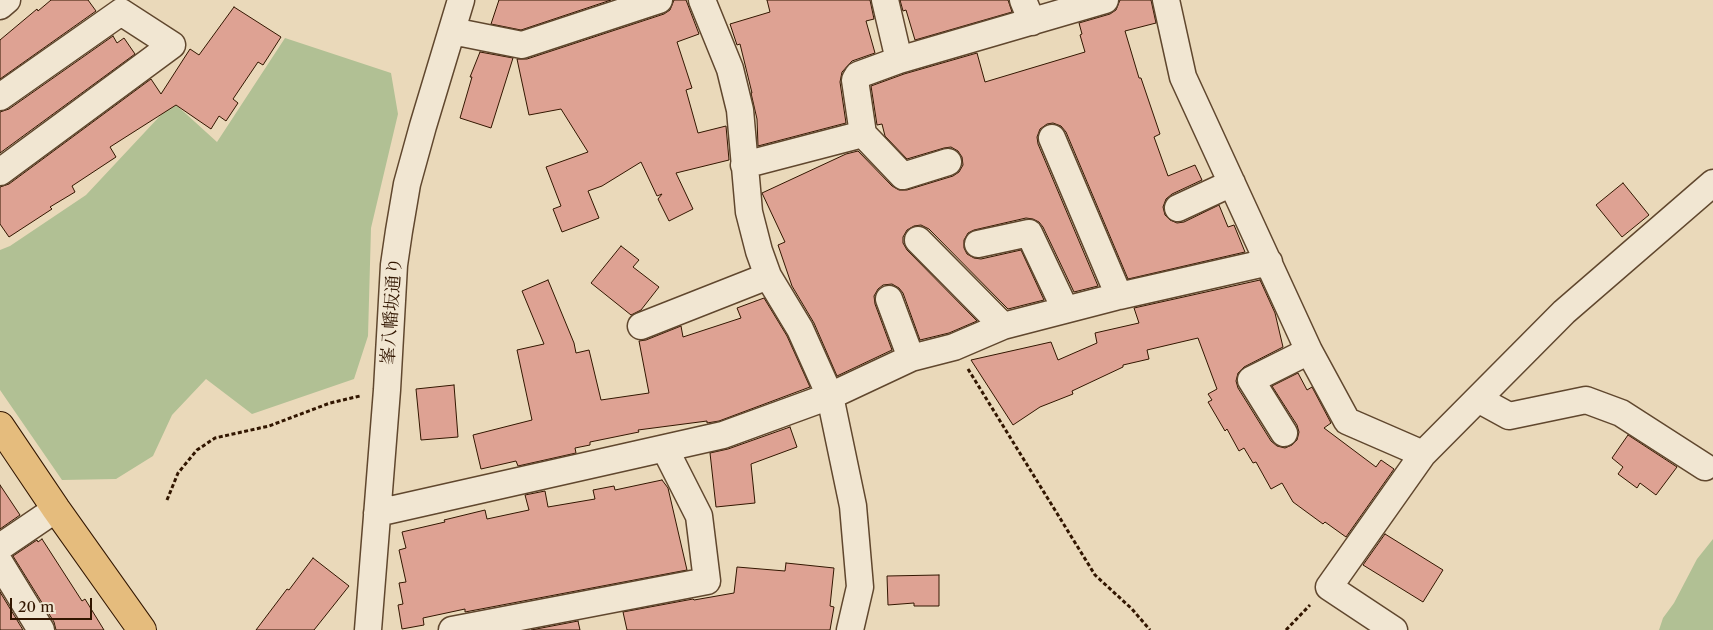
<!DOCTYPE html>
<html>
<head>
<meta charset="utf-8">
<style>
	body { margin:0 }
	#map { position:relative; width:1713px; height:630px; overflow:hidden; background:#ead9ba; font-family:"Libre Caslon Text",serif }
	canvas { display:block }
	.scale { position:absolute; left:10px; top:598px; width:82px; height:22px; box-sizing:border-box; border:2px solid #321600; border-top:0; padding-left:6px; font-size:15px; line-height:18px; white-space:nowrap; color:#321600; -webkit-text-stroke:4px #f1e6d2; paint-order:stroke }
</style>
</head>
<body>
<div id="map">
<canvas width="1713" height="630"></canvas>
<div class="scale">20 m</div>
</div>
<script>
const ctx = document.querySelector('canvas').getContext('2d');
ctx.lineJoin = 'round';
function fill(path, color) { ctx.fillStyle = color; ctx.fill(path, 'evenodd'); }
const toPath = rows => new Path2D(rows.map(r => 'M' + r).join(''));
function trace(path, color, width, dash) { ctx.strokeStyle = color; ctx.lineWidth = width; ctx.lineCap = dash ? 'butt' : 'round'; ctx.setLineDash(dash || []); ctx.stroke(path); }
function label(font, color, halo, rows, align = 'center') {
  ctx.font = font + ' "Libre Caslon Text","Noto Serif JP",serif'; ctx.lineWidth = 5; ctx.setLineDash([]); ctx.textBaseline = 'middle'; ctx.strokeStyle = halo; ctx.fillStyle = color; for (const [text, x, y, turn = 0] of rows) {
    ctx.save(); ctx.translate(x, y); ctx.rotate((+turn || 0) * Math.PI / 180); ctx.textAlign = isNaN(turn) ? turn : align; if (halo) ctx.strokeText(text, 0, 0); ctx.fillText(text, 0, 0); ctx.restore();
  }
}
const green = toPath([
	[285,38,391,73,398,114,371,228,368,336,354,379,252,414,206,379,172,415,153,456,116,479,62,480,0,390,0,250,10,246,86,195,173,102,217,142],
	[1713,539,1713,630,1659,630,1663,618,1674,603,1697,559]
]);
const building = toPath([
	[51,0,88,0,96,11,0,79,0,40,37,9,38,11,51,0],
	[499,0,611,0,521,30,491,24,499,0],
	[674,0,686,0,699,34,677,42,692,88,686,90,698,133,726,126,729,160,676,173,693,209,669,221,658,199,662,194,657,196,641,162,602,186,588,191,599,218,562,232,553,209,561,206,546,167,588,152,561,109,529,115,517,59,527,59,664,14,670,10,674,0],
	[767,0,870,0,874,19,866,21,875,53,852,61,842,72,840,82,846,123,758,146,757,119,751,93,752,93,740,44,737,45,730,24,770,12,767,0],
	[900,0,1008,0,1012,12,915,40,906,10,903,11,900,0],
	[1120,0,1151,0,1156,23,1125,31,1139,78,1141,78,1160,134,1154,137,1168,176,1195,165,1202,180,1172,194,1166,199,1163,207,1165,215,1170,220,1177,223,1184,222,1219,205,1228,227,1234,225,1245,252,1128,279,1066,132,1061,126,1053,123,1047,124,1040,129,1037,137,1038,144,1098,286,1074,292,1043,227,1039,222,1033,219,1026,218,974,230,968,233,964,240,964,248,967,254,974,258,981,259,1021,250,1044,300,1008,309,929,229,921,225,914,226,907,230,903,237,903,243,907,250,977,321,949,333,920,340,903,293,899,288,892,284,883,285,878,289,874,296,875,304,892,350,837,376,814,323,792,286,778,245,785,242,762,193,846,154,858,151,892,186,899,190,907,190,953,176,959,172,963,165,962,157,958,151,951,147,944,148,907,159,885,136,882,124,877,125,871,86,904,74,977,53,985,82,1085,52,1080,35,1082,34,1079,23,1110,14,1116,10,1120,0],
	[234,7,281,37,263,65,258,62,233,99,238,103,226,121,219,116,211,129,176,105,110,147,116,157,72,186,75,192,50,207,52,209,9,237,0,224,0,187,9,184,151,79,161,94,190,49,199,55,234,7],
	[113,36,117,43,124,38,135,54,0,153,0,112,9,109,113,36],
	[480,52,513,58,491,128,460,118,472,77,470,77,480,52],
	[1623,183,1649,215,1622,237,1596,205,1623,183],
	[621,246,639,260,633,267,659,287,641,310,631,315,591,283,621,246],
	[548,280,574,343,576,353,589,350,601,400,649,393,639,341,646,340,681,326,683,337,741,318,737,308,764,298,787,336,810,387,719,421,707,423,707,421,638,430,639,432,590,442,590,445,575,448,576,453,518,466,516,461,481,469,473,435,532,420,517,350,544,344,522,291,548,280],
	[1260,280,1275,313,1283,347,1244,367,1238,373,1236,381,1238,388,1271,441,1277,446,1285,448,1292,445,1297,440,1299,432,1297,425,1272,386,1298,373,1307,390,1312,387,1331,423,1324,428,1376,467,1381,460,1394,469,1346,537,1325,522,1323,524,1293,502,1282,483,1271,489,1256,462,1253,463,1244,448,1239,451,1227,429,1225,431,1208,402,1212,400,1208,394,1217,389,1198,338,1147,350,1149,359,1123,365,1123,367,1072,391,1073,394,1040,407,1013,425,971,360,1051,342,1058,360,1097,343,1095,333,1139,323,1134,308,1260,280],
	[454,385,458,437,421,440,416,389,454,385],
	[790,427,797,447,751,464,755,503,716,507,710,453,728,449,790,427],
	[1628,435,1677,467,1656,495,1640,483,1637,488,1618,474,1623,467,1612,458,1628,435],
	[662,480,668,488,687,570,465,612,465,609,423,618,424,625,402,629,398,605,403,604,399,583,406,582,399,550,406,548,402,532,445,522,444,520,485,510,487,519,529,510,525,495,545,491,548,507,595,499,593,490,614,486,615,490,662,480],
	[0,485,20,515,0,529,0,485],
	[1385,534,1443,570,1423,602,1363,565,1385,534],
	[42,539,82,601,85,599,104,630,56,630,54,622,13,556,37,540,38,542,42,539],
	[313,558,349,586,314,630,256,630,287,589,289,590,313,558],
	[786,563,834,568,830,606,834,607,830,630,627,630,623,612,693,599,694,600,734,593,737,567,785,571,786,563],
	[939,575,939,606,914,606,914,603,888,605,887,576,939,575],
	[0,592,23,630,0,630,0,592],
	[578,621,580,630,531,630,578,621]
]);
const path = toPath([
	[968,369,1095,575,1132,609,1150,630],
	[167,500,178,473,197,450,215,438,269,426,330,403,360,396],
	[1286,630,1310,605]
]);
const minor = toPath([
	[702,0,730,69,740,110,749,212,759,251,768,276,800,329,830,396,853,506,860,587,850,630],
	[885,0,899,60],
	[1023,0,1032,22],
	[1166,0,1183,77,1309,351,1347,421,1423,454],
	[0,6,7,0],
	[452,31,522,45,659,0],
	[0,97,121,12,172,45,0,172],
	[863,134,903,176,948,162],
	[1052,138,1119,296],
	[744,165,863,134,855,80,858,75,899,60,1105,0],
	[1178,208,1232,183],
	[918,240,1003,326],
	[978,244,1029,233,1065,309],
	[889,299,911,358],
	[641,326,768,276],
	[1478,399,1509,416,1586,400,1621,413,1705,467],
	[1284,433,1251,380,1309,351],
	[377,513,723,435,830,396,911,358,954,347,1003,326,1119,296,1269,262],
	[0,547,56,509],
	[0,563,41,630],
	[368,630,387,390,394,265,399,231,407,184,423,126,461,0],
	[452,630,707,581,699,516,665,449],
	[1394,630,1329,587,1423,454,1564,312,1713,183]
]);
const major = toPath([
	[0,426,56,509,142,630]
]);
const streetNames = [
	["峯八幡坂通り",392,311,-86]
];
fill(green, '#b1c094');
fill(building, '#dea293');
trace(building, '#321600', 1);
trace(minor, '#60472e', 29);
trace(major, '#321600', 30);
trace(path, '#321600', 3, [4, 2.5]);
trace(minor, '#f1e6d2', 26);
trace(major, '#e5bc7d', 28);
label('18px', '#321600', '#f1e6d2', streetNames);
</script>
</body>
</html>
